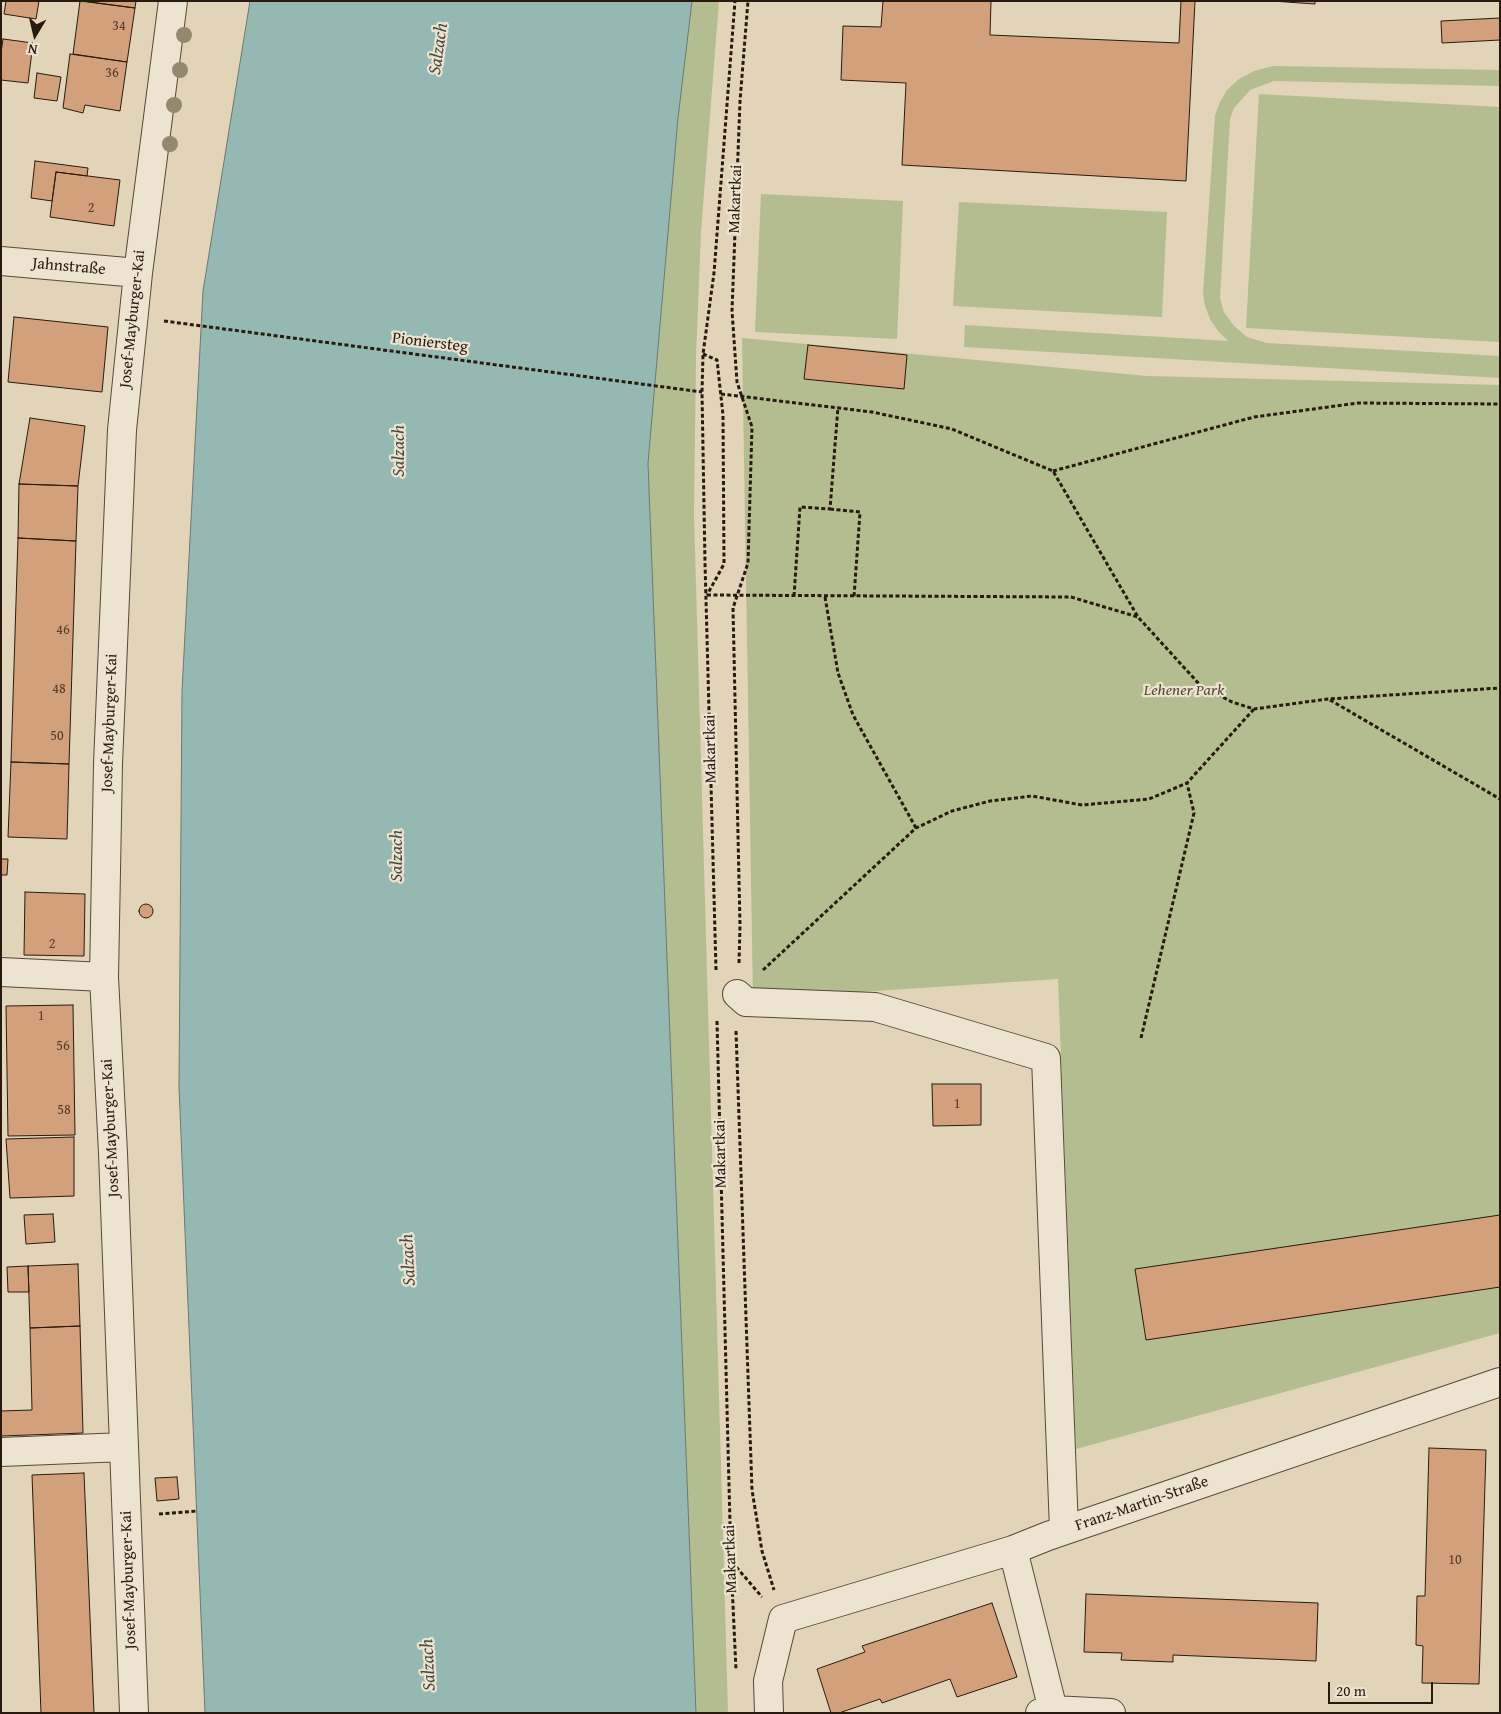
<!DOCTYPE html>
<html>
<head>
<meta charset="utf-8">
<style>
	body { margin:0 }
	#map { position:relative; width:1501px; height:1714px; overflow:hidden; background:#e2d4b8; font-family:"Gentium Book Plus",serif }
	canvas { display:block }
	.frame { position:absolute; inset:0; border:2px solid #291a0f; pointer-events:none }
	.north { position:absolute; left:10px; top:10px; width:50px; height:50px; -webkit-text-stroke:4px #ece3d1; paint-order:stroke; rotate:189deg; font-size:14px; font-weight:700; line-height:20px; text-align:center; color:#291a0f }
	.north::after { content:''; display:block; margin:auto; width:18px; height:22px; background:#291a0f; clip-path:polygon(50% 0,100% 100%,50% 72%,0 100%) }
	.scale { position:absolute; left:1328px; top:1682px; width:105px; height:22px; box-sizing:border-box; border:2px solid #291a0f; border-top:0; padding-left:6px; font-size:15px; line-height:18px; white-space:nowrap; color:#291a0f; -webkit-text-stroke:4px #ece3d1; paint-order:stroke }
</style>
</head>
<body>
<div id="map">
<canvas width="1501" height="1714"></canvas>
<div class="frame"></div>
<div class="north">N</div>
<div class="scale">20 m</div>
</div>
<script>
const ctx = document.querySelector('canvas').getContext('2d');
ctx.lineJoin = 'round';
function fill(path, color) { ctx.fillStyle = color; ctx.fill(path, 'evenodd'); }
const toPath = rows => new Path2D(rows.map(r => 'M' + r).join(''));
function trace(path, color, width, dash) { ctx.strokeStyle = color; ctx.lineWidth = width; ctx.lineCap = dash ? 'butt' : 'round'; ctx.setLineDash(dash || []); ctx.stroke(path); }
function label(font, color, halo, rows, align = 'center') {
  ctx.font = font + ' "Gentium Book Plus",serif'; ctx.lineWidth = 4.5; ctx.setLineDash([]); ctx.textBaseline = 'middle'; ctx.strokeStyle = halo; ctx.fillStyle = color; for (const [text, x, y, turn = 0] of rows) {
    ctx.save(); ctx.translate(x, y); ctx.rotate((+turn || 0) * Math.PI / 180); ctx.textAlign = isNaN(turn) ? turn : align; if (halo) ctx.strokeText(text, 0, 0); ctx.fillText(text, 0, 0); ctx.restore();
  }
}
const green = toPath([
	[692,1,719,1,701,231,696,356,694,514,728,1713,696,1713,648,463,678,118],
	[1273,66,1500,70,1500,86,1274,81,1250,90,1234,108,1230,119,1220,299,1224,312,1234,326,1247,337,1267,343,1500,356,1500,378,964,347,965,325,1228,341,1218,331,1210,319,1205,306,1203,294,1215,115,1220,102,1227,90,1239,79,1254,71],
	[1259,94,1500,107,1500,342,1246,328],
	[761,194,903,201,897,339,755,332],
	[959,202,1167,212,1162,317,953,306],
	[742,338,1147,376,1500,385,1500,1333,1076,1449,1058,979,753,999]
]);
const water = toPath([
	[250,1,692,1,678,118,648,463,696,1713,205,1713,179,1087,182,691,203,291,250,1]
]);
const building = toPath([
	[6,1,39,1,36,19,4,14,6,1],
	[80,1,135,8,127,62,73,54,80,1],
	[83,1,136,1,135,8,83,1],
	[883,1,991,1,990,35,1179,43,1181,1,1195,1,1186,181,902,165,906,83,841,80,843,26,881,27,883,1],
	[1272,1,1315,1,1315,4,1272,1],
	[1500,18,1500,40,1442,43,1441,21,1500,18],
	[3,39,33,43,28,83,1,80,1,53,3,39],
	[70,54,127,62,120,111,85,105,83,113,63,108,70,54],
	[37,73,61,77,57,101,34,98,37,73],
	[35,161,88,168,87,176,56,172,52,201,31,198,35,161],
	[56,172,120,180,114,226,50,217,56,172],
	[14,317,108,327,102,392,8,382,14,317],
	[808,345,907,355,904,389,804,379,808,345],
	[30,418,85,426,78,486,19,484,30,418],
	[19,484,78,486,76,541,18,538,19,484],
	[18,538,76,541,69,764,11,762,18,538],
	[11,762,69,764,67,839,8,837,11,762],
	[1,859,8,859,7,875,1,875,1,859],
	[25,892,85,894,84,956,24,955,25,892],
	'139 911a7 7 0 1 1 14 0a7 7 0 1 1-14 0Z',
	[73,1005,75,1135,8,1136,6,1006,73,1005],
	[932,1084,981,1084,981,1125,933,1126,932,1084],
	[74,1137,74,1196,10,1198,6,1139,74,1137],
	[53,1214,55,1242,26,1244,24,1215,53,1214],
	[1500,1215,1500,1287,1146,1340,1135,1269,1500,1215],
	[78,1264,80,1326,30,1328,28,1266,78,1264],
	[28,1266,29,1292,8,1292,7,1267,28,1266],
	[80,1326,83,1433,1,1436,1,1411,32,1410,30,1328,80,1326],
	[1429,1448,1486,1450,1479,1684,1422,1683,1423,1646,1416,1645,1417,1596,1425,1596,1429,1448],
	[84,1473,94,1713,41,1713,32,1475,84,1473],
	[177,1477,179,1499,157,1501,155,1478,177,1477],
	[1086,1594,1318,1603,1316,1661,1173,1655,1173,1662,1121,1660,1122,1653,1084,1652,1086,1594],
	[992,1603,1017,1677,957,1697,950,1679,882,1703,880,1699,839,1713,831,1713,817,1669,865,1652,862,1646,992,1603]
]);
const path = toPath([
	[164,321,702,392],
	[703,354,717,360,723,415,724,564,707,595],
	[721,394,872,412,952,429,1053,471,1138,617,1200,685,1232,702,1254,709,1328,699,1500,688],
	[1053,471,1254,417,1358,403,1500,404],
	[830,509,860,512,854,597],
	[707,595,1071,597,1138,617],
	[794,596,800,507,830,509,838,407],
	[825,597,838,673,853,715,916,828],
	[1330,700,1500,799],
	[739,963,740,926,733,608,748,563,752,427,737,382,732,311,740,101,748,1],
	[716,970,705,563,702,392,703,354,714,273,735,1],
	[763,970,916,828,952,811,990,801,1032,796,1082,805,1149,799,1187,783,1254,709],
	[717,1021,731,1562,736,1670],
	[736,1031,752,1490,762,1551,774,1590],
	[1141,1038,1194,813,1187,783],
	[159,1514,197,1511],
	[732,1562,762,1597]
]);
const minor = toPath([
	[1,261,138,273],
	[1,972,104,977],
	[737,994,746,1002,875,1007,1046,1058,1064,1530],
	[1,1452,124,1447],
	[1013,1550,1053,1710,1040,1713],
	[1053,1710,1111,1713],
	[134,1713,113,1153,104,977,108,764,122,430,138,273,173,1],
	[769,1713,768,1681,783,1619,1013,1550,1048,1536,1500,1382]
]);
const trees = [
	[184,35],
	[180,70],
	[174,105],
	[170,144]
];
const numberNames = [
	["34",119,26],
	["36",112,73],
	["2",91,208],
	["46",63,630],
	["48",59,689],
	["50",57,736],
	["2",52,944],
	["1",41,1016],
	["56",63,1046],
	["1",957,1104],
	["58",64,1110],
	["10",1455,1560]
];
const streetNames = [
	["Makartkai",736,199,-88],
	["Jahnstraße",69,267,5],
	["Josef-Mayburger-Kai",133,319,-84],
	["Pioniersteg",430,343,7],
	["Josef-Mayburger-Kai",110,723,-88],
	["Makartkai",711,749,-91],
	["Josef-Mayburger-Kai",111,1128,-93],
	["Makartkai",721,1154,-91],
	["Franz-Martin-Straße",1142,1504,-19],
	["Makartkai",731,1559,-92],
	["Josef-Mayburger-Kai",129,1580,-92]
];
const parkNames = [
	["Lehener Park",1184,691]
];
const waterNames = [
	["Salzach",439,49,-82],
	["Salzach",399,451,-90],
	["Salzach",397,856,-90],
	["Salzach",409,1260,-93],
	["Salzach",429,1665,-93]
];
fill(green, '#b3bd8f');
fill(water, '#95b8b2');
trace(water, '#6a7971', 1);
fill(building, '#d3a07c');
trace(building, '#291a0f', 1);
trace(minor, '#574839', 30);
trace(path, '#291a0f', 3, [4, 2.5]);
trace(minor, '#ece3d1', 28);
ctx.fillStyle = '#938970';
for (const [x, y] of trees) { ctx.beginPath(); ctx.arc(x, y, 8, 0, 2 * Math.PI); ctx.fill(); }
label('14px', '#543c2a', null, numberNames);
label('16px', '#291a0f', '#ece3d1', streetNames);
label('italic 16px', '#524b35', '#ece3d1', parkNames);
label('italic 18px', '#494940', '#ece3d1', waterNames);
</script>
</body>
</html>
